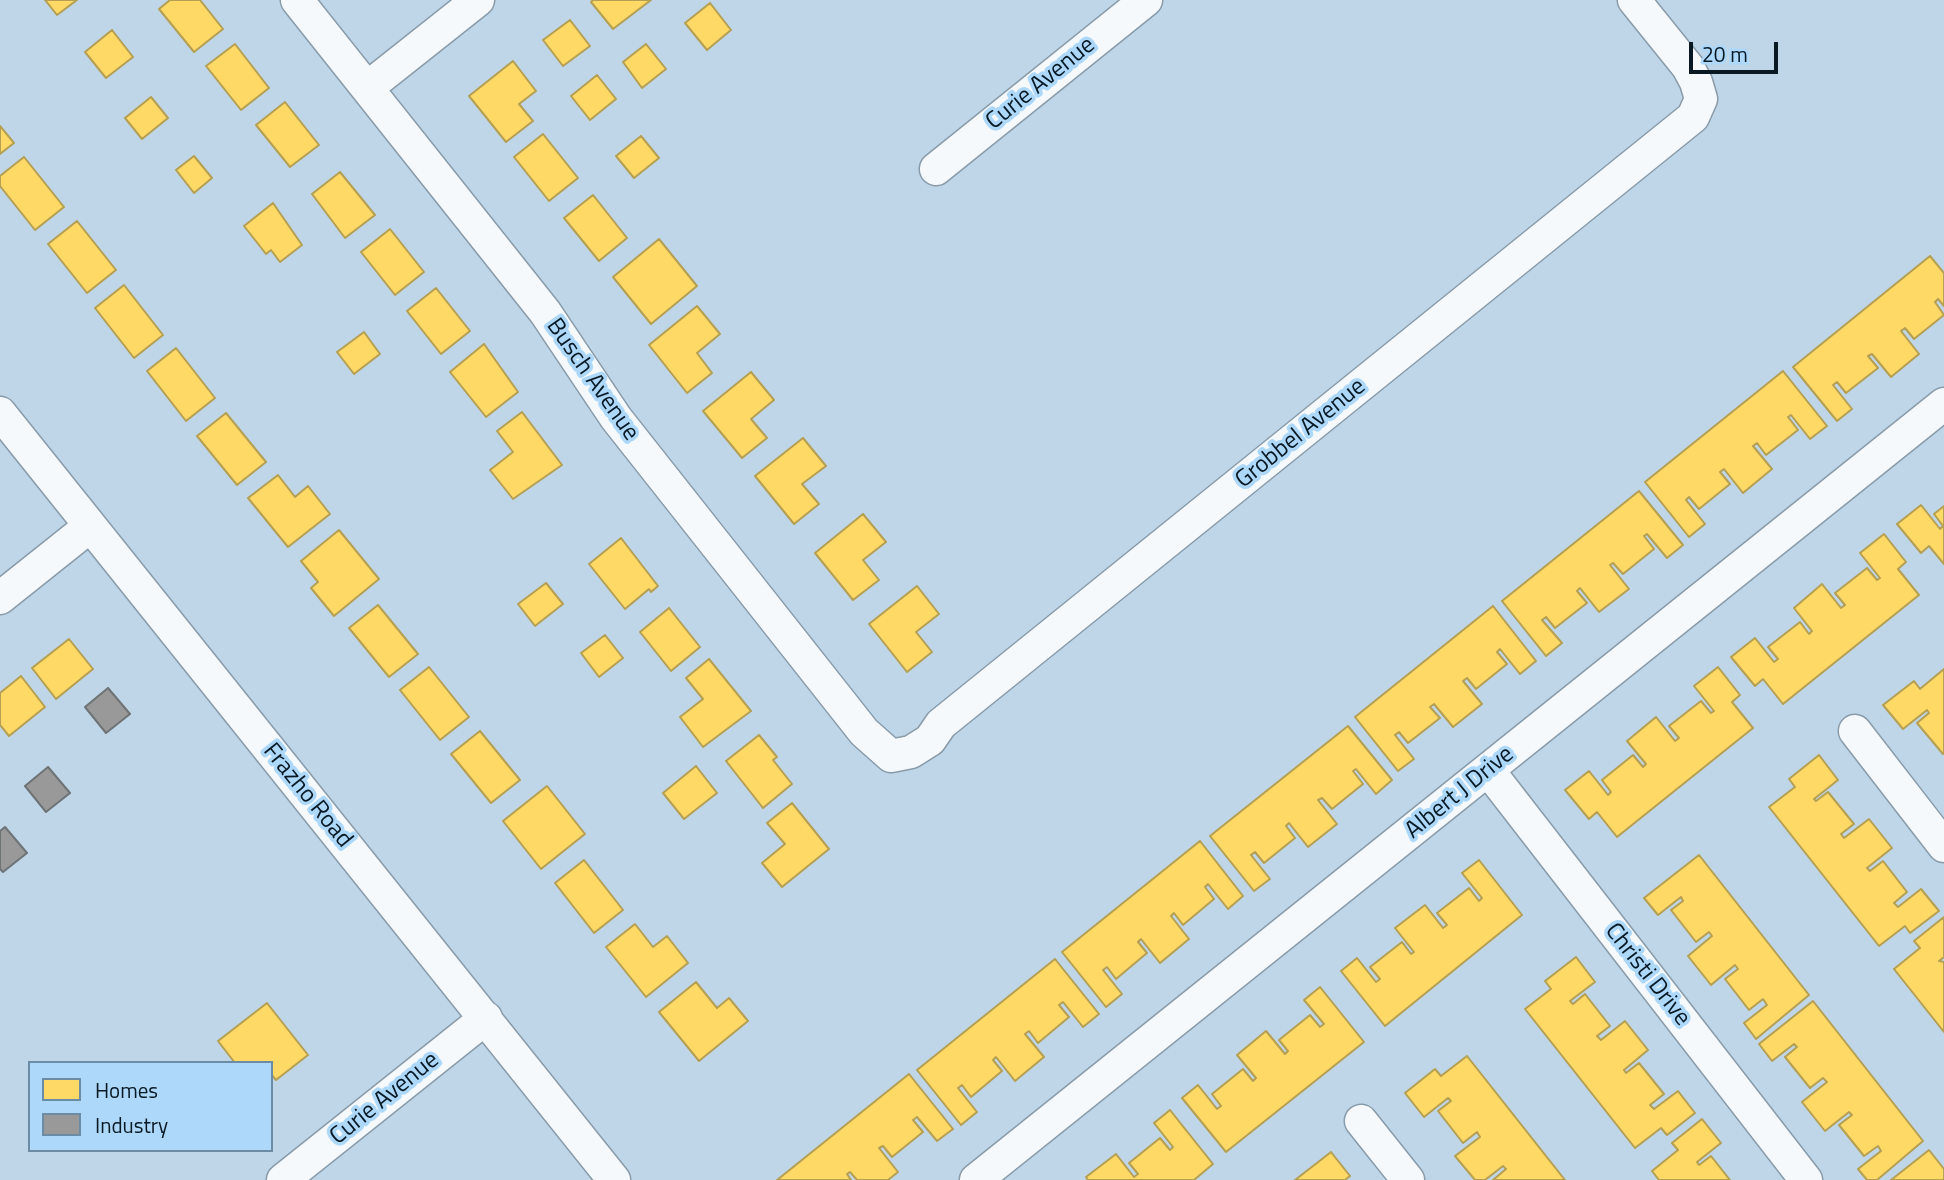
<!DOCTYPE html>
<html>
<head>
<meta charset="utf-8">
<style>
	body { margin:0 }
	#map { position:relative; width:1944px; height:1180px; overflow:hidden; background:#bed6e8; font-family:"Titillium Web",sans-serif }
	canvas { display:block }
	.legend { position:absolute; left:28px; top:1061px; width:245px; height:91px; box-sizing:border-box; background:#add8fa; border:2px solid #6b8ca4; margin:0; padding:9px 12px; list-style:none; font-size:21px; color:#081924 }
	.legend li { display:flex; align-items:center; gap:14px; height:35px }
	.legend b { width:35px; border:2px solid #6b8ca4 }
	.scale { position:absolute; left:1689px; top:42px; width:89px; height:32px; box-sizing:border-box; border:4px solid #081924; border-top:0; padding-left:9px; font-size:21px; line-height:24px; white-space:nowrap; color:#081924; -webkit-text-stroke:5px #add8fa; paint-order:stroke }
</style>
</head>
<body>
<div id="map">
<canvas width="1944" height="1180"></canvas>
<ul class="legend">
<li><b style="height:19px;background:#ffd966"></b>Homes</li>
<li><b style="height:19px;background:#999"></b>Industry</li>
</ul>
<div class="scale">20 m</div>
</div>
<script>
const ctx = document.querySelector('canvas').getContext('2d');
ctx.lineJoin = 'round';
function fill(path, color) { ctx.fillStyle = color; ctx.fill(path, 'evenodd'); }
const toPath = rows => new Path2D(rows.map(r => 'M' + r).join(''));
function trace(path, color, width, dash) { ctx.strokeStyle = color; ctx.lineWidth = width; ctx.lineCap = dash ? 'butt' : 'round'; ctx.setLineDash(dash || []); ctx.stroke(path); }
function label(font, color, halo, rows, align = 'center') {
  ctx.font = font + ' "Titillium Web",sans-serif'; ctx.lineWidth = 7; ctx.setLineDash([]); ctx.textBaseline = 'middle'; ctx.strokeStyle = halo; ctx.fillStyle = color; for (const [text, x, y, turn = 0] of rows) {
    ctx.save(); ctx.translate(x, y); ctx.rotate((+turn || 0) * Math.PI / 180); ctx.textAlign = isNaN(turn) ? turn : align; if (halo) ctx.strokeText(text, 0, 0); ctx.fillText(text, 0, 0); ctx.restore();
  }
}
const homes = toPath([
	[45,0,77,0,57,15,45,0],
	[170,0,200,0,223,29,194,52,159,9,170,0],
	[593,0,651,0,613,29,591,2,593,0],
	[710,3,731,30,707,50,685,23,710,3],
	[570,20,590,46,563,66,543,40,570,20],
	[112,30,133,57,106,78,85,52,112,30],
	[235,44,269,88,241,110,206,66,235,44],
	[646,44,666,69,642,88,623,62,646,44],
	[513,61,536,91,519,104,533,121,506,142,469,96,513,61],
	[597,75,616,99,590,120,571,96,597,75],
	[151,97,168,118,142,139,125,118,151,97],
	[285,102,319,145,290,167,256,125,285,102],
	[0,126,14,143,0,154,0,126],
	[543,134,578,178,549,201,514,157,543,134],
	[641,136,659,158,634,178,616,156,641,136],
	[194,156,212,178,194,193,176,170,194,156],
	[24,157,64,207,35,230,0,186,0,176,24,157],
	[340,172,375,215,345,238,312,194,340,172],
	[593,195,627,238,599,261,564,218,593,195],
	[273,203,302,245,280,262,271,250,266,254,244,226,273,203],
	[77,221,116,270,87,293,48,244,77,221],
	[390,229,424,272,395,295,361,252,390,229],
	[659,239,697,286,651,324,613,277,659,239],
	[1930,256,1944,273,1944,306,1938,299,1935,302,1944,315,1914,339,1905,328,1901,331,1919,354,1891,377,1872,354,1868,356,1878,368,1846,393,1837,382,1833,385,1852,409,1837,421,1793,367,1930,256],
	[124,285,163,335,134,358,95,308,124,285],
	[436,288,470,331,441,354,407,311,436,288],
	[697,306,720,334,697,353,712,373,687,393,649,345,697,306],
	[364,332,380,354,354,374,337,352,364,332],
	[484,344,518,392,486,417,450,372,484,344],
	[176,348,215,398,186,421,147,371,176,348],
	[1783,371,1827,426,1810,439,1791,415,1788,417,1798,430,1766,455,1757,443,1753,446,1772,469,1743,493,1724,469,1720,472,1730,484,1699,509,1689,497,1686,500,1705,524,1689,537,1645,482,1783,371],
	[751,372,774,400,751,419,767,438,742,458,703,411,751,372],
	[522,412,562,465,513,499,490,470,513,452,497,431,522,412],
	[226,413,266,462,237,485,197,436,226,413],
	[803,438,826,466,802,484,819,504,794,524,755,476,803,438],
	[278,475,295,497,308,486,330,514,288,547,248,498,278,475],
	[1639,491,1683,545,1667,558,1647,534,1644,536,1654,549,1623,574,1613,563,1610,565,1629,589,1599,612,1580,588,1577,591,1587,603,1555,628,1546,617,1542,620,1562,643,1546,656,1502,601,1639,491],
	[1921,505,1940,529,1943,526,1934,514,1944,506,1944,564,1929,546,1921,553,1897,524,1921,505],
	[863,514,886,542,863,560,879,580,853,600,815,553,863,514],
	[339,530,379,579,334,616,311,588,318,582,301,561,339,530],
	[1884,534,1906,562,1898,569,1919,595,1783,704,1763,679,1755,686,1731,657,1755,638,1774,662,1778,659,1768,647,1800,622,1809,634,1812,631,1794,608,1822,584,1841,608,1845,605,1835,593,1867,568,1877,580,1880,578,1860,553,1884,534],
	[621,538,658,586,651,592,649,589,625,609,589,564,621,538],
	[546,583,563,604,535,626,518,604,546,583],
	[917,586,939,614,916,632,932,652,907,672,869,624,917,586],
	[378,605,418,654,389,677,349,628,378,605],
	[1493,606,1536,661,1520,674,1500,649,1497,652,1507,664,1476,689,1467,678,1463,681,1482,704,1453,727,1434,704,1430,707,1440,718,1408,743,1399,732,1395,735,1414,759,1398,771,1355,717,1493,606],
	[669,608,700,647,671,671,640,632,669,608],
	[605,635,623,658,599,677,581,653,605,635],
	[69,639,93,669,56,699,32,668,69,639],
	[709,659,751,711,703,747,680,717,703,699,686,678,709,659],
	[429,667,469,717,440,740,400,690,429,667],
	[1718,667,1740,695,1732,702,1753,728,1617,837,1597,812,1589,819,1565,790,1589,771,1608,795,1611,792,1602,780,1633,755,1643,767,1646,764,1627,741,1656,717,1675,741,1679,738,1669,726,1701,701,1711,713,1714,711,1694,686,1718,667],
	[1944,669,1944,753,1943,754,1917,723,1929,713,1927,710,1903,729,1883,705,1914,681,1920,689,1944,669],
	[21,676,45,707,9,736,0,725,0,693,21,676],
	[1348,726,1392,780,1376,794,1356,769,1353,771,1363,784,1332,809,1322,798,1318,800,1337,824,1308,847,1289,823,1286,826,1295,838,1264,863,1255,852,1251,855,1270,879,1254,891,1210,836,1348,726],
	[480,731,520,780,491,803,451,754,480,731],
	[759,735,777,757,773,760,792,784,763,808,726,761,759,735],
	[1819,755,1838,780,1814,799,1816,801,1828,792,1854,824,1841,834,1844,838,1869,819,1892,848,1867,868,1870,871,1883,861,1907,892,1894,903,1898,907,1921,889,1939,911,1910,933,1905,926,1879,946,1769,807,1795,787,1789,779,1819,755],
	[696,766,717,793,684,819,663,793,696,766],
	[547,786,585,834,541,869,503,821,547,786],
	[792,803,829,849,782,887,762,863,785,844,767,823,792,803],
	[1200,841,1243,896,1228,909,1208,884,1205,887,1214,899,1183,925,1174,913,1171,916,1189,939,1160,963,1141,939,1138,942,1147,953,1116,979,1107,967,1103,970,1122,994,1106,1007,1062,952,1200,841],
	[1699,855,1809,995,1756,1039,1744,1023,1767,1005,1763,999,1749,1010,1725,979,1738,969,1735,965,1711,985,1688,956,1712,936,1709,932,1696,942,1671,910,1683,901,1681,897,1658,915,1644,898,1699,855],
	[584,860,623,910,594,933,555,883,584,860],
	[1479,860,1522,915,1385,1026,1341,971,1357,958,1376,982,1380,979,1370,967,1402,942,1411,954,1414,952,1395,928,1425,905,1443,928,1447,925,1437,913,1469,888,1479,901,1482,898,1462,873,1479,860],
	[1944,917,1944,957,1939,961,1944,962,1944,1032,1894,969,1920,948,1914,941,1944,917],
	[635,924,653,947,667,936,688,963,646,997,606,947,635,924],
	[1576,957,1595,982,1570,1001,1573,1004,1585,994,1610,1026,1597,1036,1601,1040,1625,1021,1648,1050,1624,1070,1626,1073,1639,1063,1664,1094,1650,1105,1654,1109,1678,1091,1695,1113,1667,1135,1661,1128,1635,1148,1525,1009,1551,989,1545,981,1576,957],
	[1055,959,1099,1014,1083,1027,1063,1002,1059,1005,1069,1017,1038,1043,1029,1031,1025,1034,1044,1057,1015,1081,996,1057,993,1060,1002,1071,971,1097,962,1085,958,1088,977,1112,961,1125,917,1070,1055,959],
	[696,982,717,1008,729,998,748,1021,699,1061,659,1012,696,982],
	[1320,987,1364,1042,1226,1152,1182,1098,1198,1085,1217,1109,1221,1106,1212,1094,1243,1069,1253,1081,1256,1078,1237,1055,1266,1031,1285,1054,1288,1051,1279,1040,1310,1015,1320,1027,1324,1024,1304,1000,1320,987],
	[1813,1001,1923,1141,1877,1180,1867,1180,1858,1169,1881,1151,1878,1146,1864,1156,1839,1125,1852,1115,1849,1112,1825,1131,1802,1102,1827,1082,1823,1078,1810,1088,1785,1057,1797,1047,1794,1044,1772,1061,1759,1044,1813,1001],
	[267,1003,308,1055,276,1080,271,1074,271,1063,235,1063,218,1041,267,1003],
	[1467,1056,1565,1180,1493,1180,1506,1169,1503,1166,1485,1180,1475,1180,1455,1156,1480,1137,1477,1132,1463,1143,1438,1111,1451,1101,1448,1098,1424,1117,1405,1093,1435,1069,1441,1076,1467,1056],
	[909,1074,953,1129,937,1141,917,1117,913,1120,923,1132,892,1157,883,1146,879,1148,898,1172,888,1180,857,1180,850,1172,847,1174,851,1180,777,1180,909,1074],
	[1170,1110,1213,1164,1194,1180,1088,1180,1086,1177,1116,1154,1134,1177,1138,1174,1129,1163,1160,1138,1170,1150,1173,1147,1154,1123,1170,1110],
	[1702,1119,1721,1143,1697,1162,1699,1165,1711,1156,1730,1180,1659,1180,1652,1171,1678,1150,1672,1143,1702,1119],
	[1929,1150,1944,1169,1944,1180,1891,1180,1929,1150],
	[1331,1152,1350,1176,1345,1180,1295,1180,1331,1152]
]);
const industry = toPath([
	[108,688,130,714,106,733,85,707,108,688],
	[48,767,70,793,46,812,25,786,48,767],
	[5,827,27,853,3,872,0,869,0,831,5,827]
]);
const street = toPath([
	[297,0,545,312,616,418,864,732,891,756,911,752,930,740,941,724,1693,117,1701,99,1696,82,1688,67,1634,0],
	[367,88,478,0],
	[936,169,1146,0],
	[0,413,614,1180],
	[0,598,89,527],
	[1855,731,1944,846],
	[1488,770,1806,1180],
	[1361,1121,1408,1180],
	[283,1180,486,1018],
	[976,1180,1944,404]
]);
const streetNames = [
	["Curie Avenue",1041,84,-39],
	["Busch Avenue",592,380,55],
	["Grobbel Avenue",1301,434,-39],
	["Albert J Drive",1460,793,-39],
	["Frazho Road",307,796,51],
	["Christi Drive",1647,975,52],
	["Curie Avenue",385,1099,-39]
];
fill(homes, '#ffd966');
trace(homes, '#b59f52', 2);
fill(industry, '#999');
trace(industry, '#6e7376', 2);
trace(street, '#899ba9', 35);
trace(street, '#f5f9fc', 32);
label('24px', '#081924', '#add8fa', streetNames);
</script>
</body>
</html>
